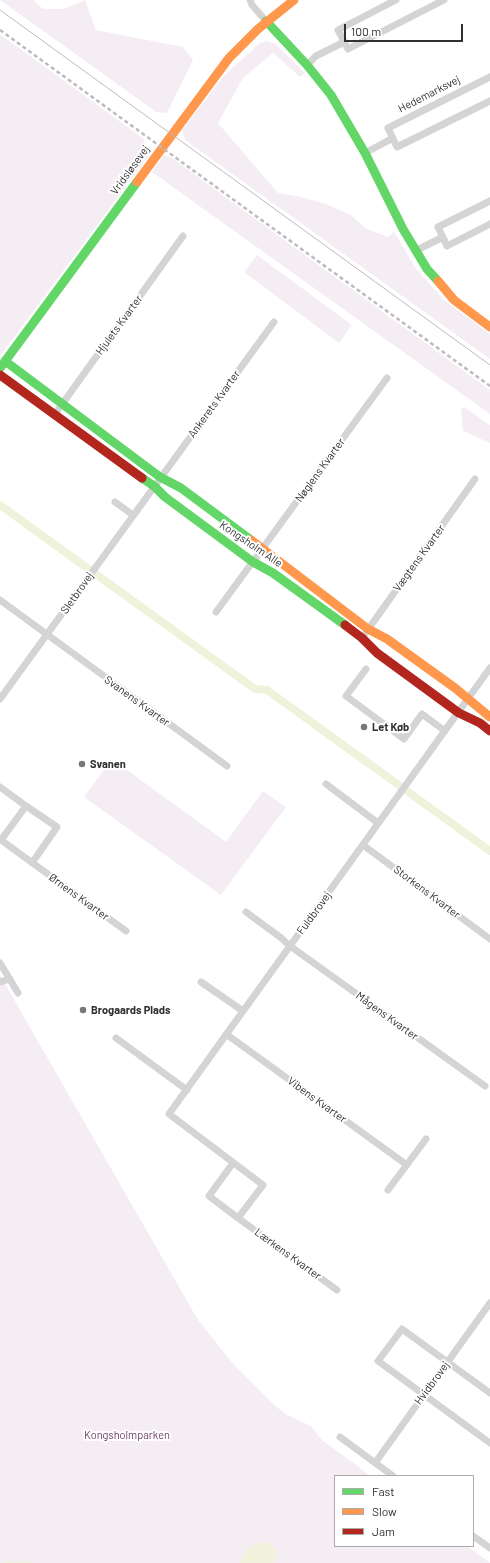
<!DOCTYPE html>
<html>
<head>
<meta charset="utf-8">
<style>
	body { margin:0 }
	#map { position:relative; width:490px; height:1563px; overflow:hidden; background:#fff; font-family:Barlow,sans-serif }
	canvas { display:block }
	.legend { position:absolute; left:334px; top:1475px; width:140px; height:72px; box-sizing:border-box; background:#fff; border:1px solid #acacac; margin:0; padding:5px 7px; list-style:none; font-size:12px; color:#303030 }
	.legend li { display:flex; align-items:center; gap:8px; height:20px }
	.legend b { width:20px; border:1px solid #acacac }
	.scale { position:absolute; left:344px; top:24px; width:119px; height:18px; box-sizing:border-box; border:2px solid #303030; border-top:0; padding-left:5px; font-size:12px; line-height:14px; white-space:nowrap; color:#303030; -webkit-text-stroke:3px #fff; paint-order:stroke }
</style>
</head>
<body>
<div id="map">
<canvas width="490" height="1563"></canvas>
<ul class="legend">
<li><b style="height:5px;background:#63d668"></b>Fast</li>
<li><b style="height:5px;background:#ff974d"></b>Slow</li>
<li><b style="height:5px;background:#b3261e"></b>Jam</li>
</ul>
<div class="scale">100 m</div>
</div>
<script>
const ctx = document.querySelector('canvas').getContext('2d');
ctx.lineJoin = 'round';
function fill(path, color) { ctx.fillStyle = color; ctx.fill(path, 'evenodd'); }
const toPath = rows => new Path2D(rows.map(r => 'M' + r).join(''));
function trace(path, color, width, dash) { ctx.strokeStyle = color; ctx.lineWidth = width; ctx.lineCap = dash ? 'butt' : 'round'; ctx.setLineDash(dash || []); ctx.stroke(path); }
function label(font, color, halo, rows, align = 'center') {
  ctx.font = font + ' Barlow,sans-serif'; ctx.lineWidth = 4; ctx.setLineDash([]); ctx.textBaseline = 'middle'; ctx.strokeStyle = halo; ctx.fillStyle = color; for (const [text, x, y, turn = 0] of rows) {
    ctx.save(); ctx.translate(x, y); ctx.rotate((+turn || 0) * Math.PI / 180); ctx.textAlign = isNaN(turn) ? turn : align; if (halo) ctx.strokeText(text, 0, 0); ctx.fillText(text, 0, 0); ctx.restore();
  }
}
const green = toPath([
	[0,0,33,0,43,9,63,9,85,0,96,30,183,47,193,60,167,113,156,112],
	[0,34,144,139,147,158,0,356],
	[267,41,276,44,305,73,300,77,273,53,243,78,218,123,278,193,297,196,326,204,351,215,365,228,388,237,394,232,417,270,444,300,490,334,490,359,185,140,182,130,222,78,230,70,260,43],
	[164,155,172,158,490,390,490,414,152,172],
	[257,255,352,325,339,343,244,272],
	[464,407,490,425,490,443,463,431,461,409],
	[112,759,226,842,263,791,286,807,221,895,84,797],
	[0,975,198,1320,235,1366,274,1405,287,1415,311,1426,322,1440,371,1476,335,1476,335,1546,467,1546,490,1563,0,1563]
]);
const water = toPath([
	[268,1542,277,1550,274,1563,240,1563,248,1548,254,1545]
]);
const stream = toPath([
	[6,1563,31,1563]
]);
const canal = toPath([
	[0,505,255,689,267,690,490,851]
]);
const street = toPath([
	[250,0,252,5,266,21],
	[396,0,338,30,348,49,444,0],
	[307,65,316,56,344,42],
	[490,77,388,128,397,147,490,101],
	[365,153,393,138],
	[490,201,438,227,447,246,490,224],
	[415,251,443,237],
	[55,414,183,236],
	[115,502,133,515],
	[0,600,227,766],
	[216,612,387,378],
	[362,638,475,479],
	[366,669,346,696,404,739,422,714,445,731],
	[0,699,274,322],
	[326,784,378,823],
	[0,787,26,806,1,840,126,931],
	[26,806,57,827,32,863],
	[363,845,490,939],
	[246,912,280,937,290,946,485,1086],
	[0,963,18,993],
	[0,982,10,979],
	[201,982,243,1011],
	[226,1034,407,1165],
	[116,1038,187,1090],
	[233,1163,209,1196,238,1218],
	[388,1190,426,1139],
	[337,1290,238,1218,263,1185,169,1114,490,668],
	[490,1393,402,1329,378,1361,490,1443],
	[340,1437,393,1476],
	[375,1463,490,1303],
	[473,1536,490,1548]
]);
const fast = toPath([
	[266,21,307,65,331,95,365,153,403,229,427,269,438,281],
	[5,361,160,477,181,488,251,540],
	[0,368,137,182],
	[142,478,154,486,165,497,253,562,273,573,345,625]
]);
const slow = toPath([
	[137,182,229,58,258,29,294,0],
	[438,281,454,300,490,327],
	[251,540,368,629,387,639,455,688,490,717]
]);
const jam = toPath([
	[0,375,142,478],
	[345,625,362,638,377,653,459,713,480,723,490,731]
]);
const tram = toPath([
	[0,10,490,365]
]);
const rail = toPath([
	[0,30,490,386]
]);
const markers = [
	[364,727,4,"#787878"],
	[82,764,4,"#787878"],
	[83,1010,4,"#787878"]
];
const streetNames = [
	["Hedemarksvej",429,94,-27],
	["Vridsløsevej",130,170,-54],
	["Hjulets Kvarter",119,325,-54],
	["Ankerets Kvarter",214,404,-54],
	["Nøglens Kvarter",320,470,-54],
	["Kongsholm Alle",251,544,34],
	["Vægtens Kvarter",419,558,-54],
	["Sletbrovej",77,593,-55],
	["Svanens Kvarter",137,701,36],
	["Storkens Kvarter",427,892,37],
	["Ørnens Kvarter",79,897,36],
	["Fuldbrovej",314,913,-54],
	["Mågens Kvarter",387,1016,36],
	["Vibens Kvarter",317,1100,36],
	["Lærkens Kvarter",288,1254,36],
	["Hvidbrovej",432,1383,-54]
];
const poiNames = [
	["Let Køb",372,727],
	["Svanen",90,764],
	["Brogaards Plads",91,1010]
];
const parkNames = [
	["Kongsholmparken",127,1435]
];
fill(green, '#f5edf4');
fill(water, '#f1f2db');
trace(stream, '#f1f2db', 2.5);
trace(canal, '#f1f2db', 8);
trace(street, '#d4d4d4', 7);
trace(fast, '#63d668', 9);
trace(slow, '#ff974d', 9);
trace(jam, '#b3261e', 9);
trace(tram, '#bcbcbc', 1);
trace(rail, '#bcbcbc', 2.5, [4, 3]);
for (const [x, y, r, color] of markers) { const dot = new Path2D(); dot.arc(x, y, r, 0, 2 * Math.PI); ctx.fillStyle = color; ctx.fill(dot); trace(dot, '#fff', 1.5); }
label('11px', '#303030', '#fff', streetNames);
label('bold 11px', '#303030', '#fff', poiNames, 'left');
label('11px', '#6b3e64', '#fff', parkNames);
</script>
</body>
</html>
